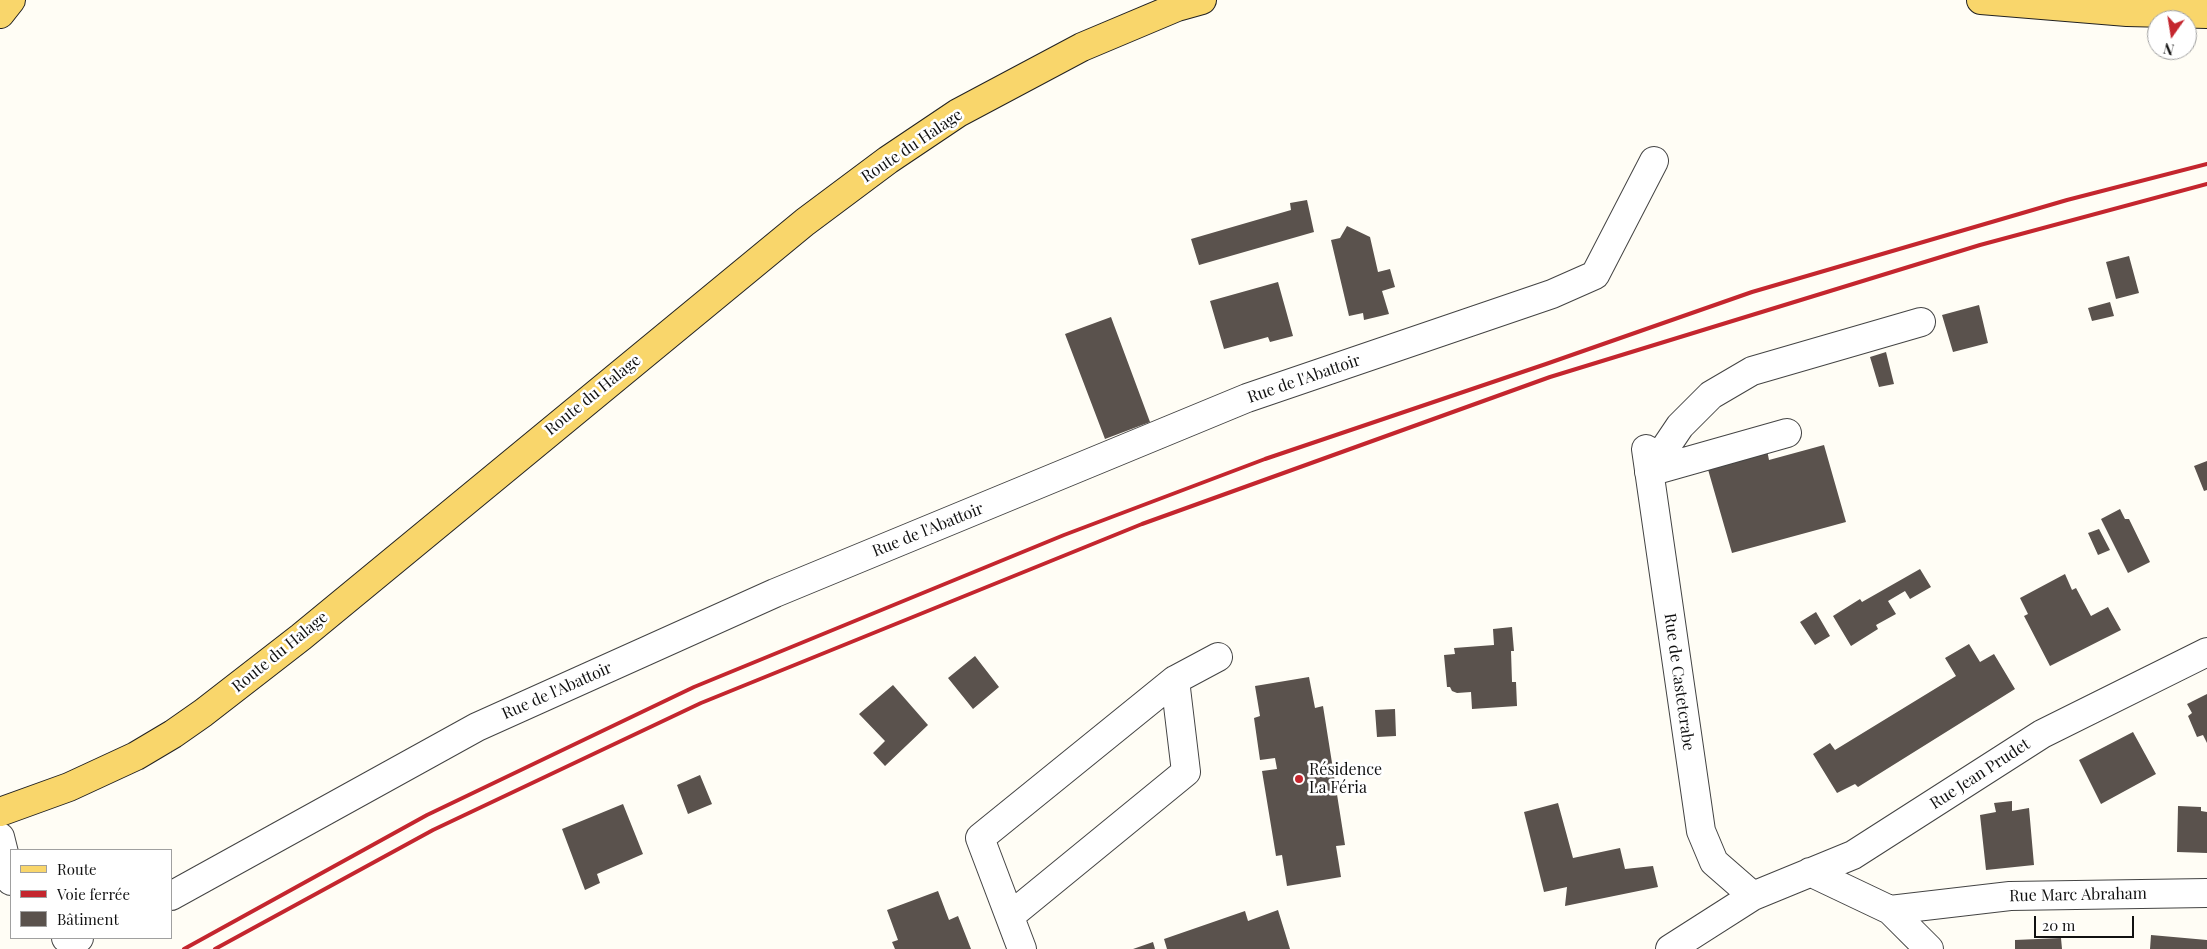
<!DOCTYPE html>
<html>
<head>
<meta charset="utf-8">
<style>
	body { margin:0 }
	#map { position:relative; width:2207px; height:949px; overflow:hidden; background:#fffdf5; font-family:"Playfair Display",serif }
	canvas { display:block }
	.legend { position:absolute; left:10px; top:849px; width:162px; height:90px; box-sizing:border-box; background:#fff; border:1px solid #a0a0a0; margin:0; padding:6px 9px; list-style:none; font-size:15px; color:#111 }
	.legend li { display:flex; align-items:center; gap:10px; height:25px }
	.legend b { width:25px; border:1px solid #a0a0a0 }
	.north { position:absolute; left:2147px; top:10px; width:50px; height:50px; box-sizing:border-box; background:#fff; border:1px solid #a0a0a0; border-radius:50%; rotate:193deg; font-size:14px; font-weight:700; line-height:20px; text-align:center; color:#111 }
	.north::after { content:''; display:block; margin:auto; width:18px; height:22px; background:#c4262e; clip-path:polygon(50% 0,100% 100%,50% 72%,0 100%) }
	.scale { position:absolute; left:2034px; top:916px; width:100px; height:22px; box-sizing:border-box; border:2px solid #111; border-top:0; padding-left:6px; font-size:15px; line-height:18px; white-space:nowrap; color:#111; -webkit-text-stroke:4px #fff; paint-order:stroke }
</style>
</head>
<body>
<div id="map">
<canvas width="2207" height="949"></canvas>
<ul class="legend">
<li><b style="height:6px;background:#f9d66b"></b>Route</li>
<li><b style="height:6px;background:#c4262e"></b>Voie ferrée</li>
<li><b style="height:14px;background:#5a524d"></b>Bâtiment</li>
</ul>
<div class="north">N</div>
<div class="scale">20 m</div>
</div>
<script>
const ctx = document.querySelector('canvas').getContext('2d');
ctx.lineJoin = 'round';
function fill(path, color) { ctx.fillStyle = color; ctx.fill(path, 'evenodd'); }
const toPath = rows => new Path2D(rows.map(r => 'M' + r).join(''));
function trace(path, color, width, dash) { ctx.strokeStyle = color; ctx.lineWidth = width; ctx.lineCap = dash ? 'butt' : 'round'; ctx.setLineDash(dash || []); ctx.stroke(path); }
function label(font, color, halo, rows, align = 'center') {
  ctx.font = font + ' "Playfair Display",serif'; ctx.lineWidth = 5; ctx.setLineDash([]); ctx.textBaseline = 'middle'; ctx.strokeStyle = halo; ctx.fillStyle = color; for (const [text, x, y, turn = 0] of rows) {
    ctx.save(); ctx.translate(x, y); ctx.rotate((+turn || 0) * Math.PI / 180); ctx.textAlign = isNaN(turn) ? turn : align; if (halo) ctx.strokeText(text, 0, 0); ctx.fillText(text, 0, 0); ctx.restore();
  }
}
const building = toPath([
	[1307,200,1314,232,1199,265,1191,239,1291,210,1290,203],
	[1347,226,1370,237,1378,272,1390,269,1395,287,1382,291,1389,314,1364,320,1363,313,1349,316,1331,240,1340,238],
	[2129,256,2139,293,2116,299,2106,262],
	[1278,282,1293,336,1270,342,1268,337,1224,349,1210,301],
	[2110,302,2114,316,2092,321,2088,308],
	[1979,305,1988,343,1953,352,1942,315],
	[1111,317,1150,422,1105,439,1065,334],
	[1886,352,1894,384,1879,387,1870,357],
	[1824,445,1846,522,1732,553,1707,466,1767,450,1769,460],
	[2207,461,2207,490,2204,491,2194,466],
	[2120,509,2125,519,2129,519,2150,562,2128,573,2101,519],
	[2099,529,2110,550,2098,555,2088,533],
	[1920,569,1931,587,1910,599,1905,591,1888,601,1896,614,1876,625,1878,629,1851,646,1833,616,1860,599,1862,602],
	[2065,574,2072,590,2076,588,2091,616,2108,607,2121,630,2050,666,2024,616,2028,614,2020,598],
	[1816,612,1830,636,1815,645,1800,622],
	[1512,627,1514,651,1511,651,1512,682,1516,682,1517,706,1472,709,1471,692,1457,693,1452,691,1450,687,1447,687,1444,655,1455,654,1454,648,1494,645,1493,629],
	[1969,644,1980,662,1994,654,2015,689,1858,787,1855,784,1837,793,1813,754,1830,743,1835,750,1956,676,1945,658],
	[975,656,999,687,973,709,948,678],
	[1309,677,1315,708,1323,706,1345,845,1336,846,1341,877,1287,886,1282,855,1276,856,1262,771,1277,769,1275,758,1260,760,1254,718,1260,716,1255,686],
	[893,685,928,725,885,766,873,753,885,741,859,714],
	[2207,694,2207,743,2203,735,2197,737,2188,716,2192,713,2187,704],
	[1395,709,1396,736,1377,737,1375,710],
	[2133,732,2156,774,2101,804,2079,760],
	[700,775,712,804,688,814,677,785],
	[2012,801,2012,811,2029,808,2034,865,1986,870,1980,815,1996,812,1994,803],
	[1558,803,1573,858,1620,848,1625,869,1653,866,1658,887,1565,906,1567,887,1544,892,1524,812],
	[623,804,643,854,597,874,600,883,585,890,562,829],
	[2178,806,2201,807,2201,811,2207,812,2207,853,2177,852],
	[938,891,949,920,958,916,971,949,895,949,892,942,898,940,887,910],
	[1278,910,1290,949,1167,949,1164,939,1245,911,1248,921],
	[2151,935,2207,940,2207,949,2150,949],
	[2061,938,2062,949,2015,949,2015,940],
	[1153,942,1155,949,1133,949]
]);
const minor = toPath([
	[1646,449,1701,831,1714,862,1753,896],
	[1649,472,1680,426,1711,395,1752,371,1921,322],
	[1649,472,1787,433],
	[0,837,11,881],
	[1810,872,1890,910,1929,949],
	[171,896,477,727,775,593,1247,398,1552,294,1595,275,1654,161],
	[1890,910,2010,896,2207,893],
	[1010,916,1186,772,1175,680],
	[66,938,71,940,79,938],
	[1022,949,980,838,1175,680,1218,657],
	[1670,949,1753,896,1853,855,2042,734,2207,652]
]);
const major = toPath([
	[1981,0,2127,12,2207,14],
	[0,14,11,0],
	[0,812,69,787,136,756,173,734,203,713,301,637,805,222,888,160,958,113,1082,47,1177,7,1202,0]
]);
const rail = toPath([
	[184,949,427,815,694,687,1064,535,1265,459,1546,364,1752,292,2067,200,2207,164],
	[215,949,433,830,701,703,1142,524,1550,377,1980,245,2207,184]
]);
const markers = [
	[1299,779,5,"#c4262e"]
];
const streetNames = [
	["Route du Halage",912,146,-34],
	["Rue de l'Abattoir",1304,379,-19],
	["Route du Halage",593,395,-39],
	["Rue de l'Abattoir",928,530,-22],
	["Route du Halage",280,652,-39],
	["Rue de Castetcrabe",1679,682,82],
	["Rue de l'Abattoir",557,691,-24],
	["Rue Jean Prudet",1980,774,-33],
	["Rue Marc Abraham",2078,895,-1]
];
const poiNames = [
	["Résidence",1309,770],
	["La Féria",1309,788]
];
fill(building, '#5a524d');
trace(minor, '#444', 30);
trace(major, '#222', 30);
trace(minor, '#fff', 28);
trace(major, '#f9d66b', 28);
trace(rail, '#c4262e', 4);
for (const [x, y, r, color] of markers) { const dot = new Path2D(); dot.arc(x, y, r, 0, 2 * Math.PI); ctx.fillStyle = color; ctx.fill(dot); trace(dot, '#fff', 2); }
label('16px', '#111', '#fff', streetNames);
label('16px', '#111', '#fff', poiNames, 'left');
</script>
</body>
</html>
